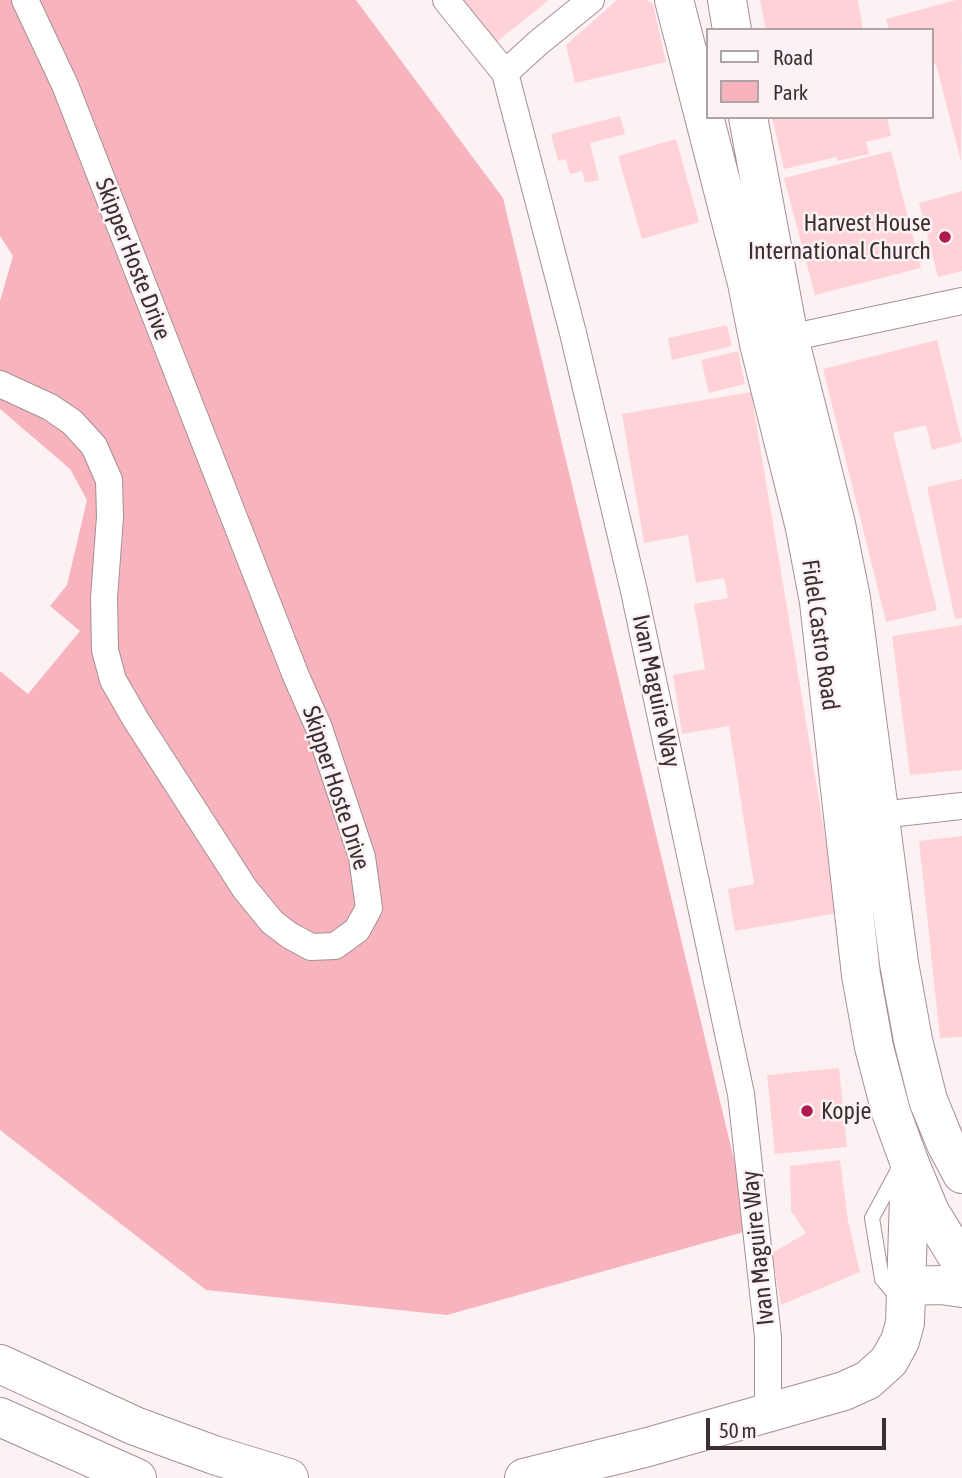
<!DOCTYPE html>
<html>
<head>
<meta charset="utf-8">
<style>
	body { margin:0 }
	#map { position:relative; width:962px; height:1478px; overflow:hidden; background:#fdf2f3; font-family:"Asap Condensed",sans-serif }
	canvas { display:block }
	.legend { position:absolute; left:706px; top:28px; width:228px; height:91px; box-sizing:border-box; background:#fdf2f3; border:2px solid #afa4a5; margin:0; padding:9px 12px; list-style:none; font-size:21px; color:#3a3031 }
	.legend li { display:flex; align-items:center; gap:14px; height:35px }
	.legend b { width:35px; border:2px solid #afa4a5 }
	.scale { position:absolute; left:706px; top:1418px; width:180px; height:32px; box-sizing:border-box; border:4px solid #3a3031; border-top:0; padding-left:9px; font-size:21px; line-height:24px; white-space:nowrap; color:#3a3031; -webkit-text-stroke:5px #fdf2f3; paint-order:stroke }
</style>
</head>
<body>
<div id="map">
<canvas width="962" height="1478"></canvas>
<ul class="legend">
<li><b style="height:9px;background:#fff"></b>Road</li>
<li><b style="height:19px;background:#f7b4be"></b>Park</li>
</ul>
<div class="scale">50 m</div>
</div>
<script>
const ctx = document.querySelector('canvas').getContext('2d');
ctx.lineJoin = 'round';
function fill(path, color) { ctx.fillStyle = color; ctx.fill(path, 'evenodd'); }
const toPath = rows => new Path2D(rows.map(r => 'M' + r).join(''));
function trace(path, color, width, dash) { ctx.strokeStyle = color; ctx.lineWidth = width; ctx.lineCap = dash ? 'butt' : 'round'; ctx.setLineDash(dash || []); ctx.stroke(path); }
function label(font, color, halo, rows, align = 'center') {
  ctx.font = font + ' "Asap Condensed",sans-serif'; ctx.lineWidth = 5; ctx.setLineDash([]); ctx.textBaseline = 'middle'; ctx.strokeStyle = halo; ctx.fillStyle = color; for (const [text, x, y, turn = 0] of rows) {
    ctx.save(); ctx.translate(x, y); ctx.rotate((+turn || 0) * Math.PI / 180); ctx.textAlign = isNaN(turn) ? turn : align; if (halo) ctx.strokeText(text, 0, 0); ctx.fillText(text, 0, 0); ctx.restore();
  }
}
const green = toPath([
	[0,0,356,0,503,198,751,1230,447,1315,206,1290,0,1130,0,671,28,694,80,631,50,606,67,585,87,500,70,469,0,409,0,301,13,256,0,236]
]);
const building = toPath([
	[460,0,549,0,494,44],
	[617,0,646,0,653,4,666,62,575,83,566,45],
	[760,0,858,0,863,30,766,30],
	[956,0,962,0,961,162,936,64,932,65,932,30,889,30,886,19],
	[620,116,625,134,590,143,599,180,585,183,582,171,570,174,566,159,558,161,551,134],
	[772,117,887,117,891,136,866,142,869,154,837,161,837,157,784,169],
	[676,139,699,222,642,239,618,156],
	[891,151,921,268,815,295,784,178],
	[962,191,962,271,938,277,919,203],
	[727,325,732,346,672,360,668,338],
	[937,340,962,442,932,450,926,425,893,433,937,610,886,622,823,369],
	[738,351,745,384,709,393,701,360],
	[751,392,838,913,735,931,728,889,754,884,729,726,682,734,673,675,705,669,694,604,728,598,724,578,696,583,688,535,644,543,622,414],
	[962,479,962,618,955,619,927,487],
	[962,625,962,770,910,775,892,636],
	[962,836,962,1037,940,1038,919,841],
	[839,1068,847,1147,775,1154,767,1075],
	[840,1160,848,1221,860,1272,781,1305,772,1253,806,1233,791,1211,790,1166]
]);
const service = toPath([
	[898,1298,882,1279,872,1218,899,1168]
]);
const minor = toPath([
	[446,0,505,73,573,333,634,591,741,1094,768,1337,768,1411],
	[505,73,538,43,591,0],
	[775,341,962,301],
	[0,384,50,407,72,422,94,446,109,480,110,517,104,598,105,650,113,680,136,720,245,889,272,922,289,935,311,947,335,946,357,930,369,908,362,857,319,728,296,676,65,85,25,0],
	[862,817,962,806]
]);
const secondary = toPath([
	[674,0,747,283,759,344,805,528,819,602,861,975,874,1047,891,1112,910,1164,930,1212,962,1264],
	[727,0,732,30],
	[748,117,789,338,836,524,851,598,899,963,913,1040,928,1100,946,1144,962,1174]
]);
const trunk = toPath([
	[907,1286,941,1285,962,1288],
	[0,1364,135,1426,214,1455,289,1478],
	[0,1417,137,1478],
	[524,1478,648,1447,844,1391,868,1380,889,1361,900,1341,905,1323,910,1164]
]);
const markers = [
	[945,237,7,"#ad1a4b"],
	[807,1111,7,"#ad1a4b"]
];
const poiNames = [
	["Harvest House",931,223],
	["International Church",931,251],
	["Kopje",821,1111,"left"]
];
const streetNames = [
	["Skipper Hoste Drive",133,259,69],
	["Fidel Castro Road",820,635,82],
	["Ivan Maguire Way",656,691,78],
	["Skipper Hoste Drive",336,788,72],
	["Ivan Maguire Way",758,1248,-96]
];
fill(green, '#f7b4be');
fill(building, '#ffd2d8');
trace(service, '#a68f92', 16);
trace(minor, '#a68f92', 28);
trace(secondary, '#a68f92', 40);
trace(trunk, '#a68f92', 40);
trace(service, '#fff', 14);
trace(minor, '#fff', 26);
trace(secondary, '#fff', 38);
trace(trunk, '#fff', 38);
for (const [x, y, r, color] of markers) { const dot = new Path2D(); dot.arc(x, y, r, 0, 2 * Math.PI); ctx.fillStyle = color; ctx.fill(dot); trace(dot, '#fdf2f3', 2.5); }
label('24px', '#3a3031', '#fdf2f3', poiNames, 'right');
label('24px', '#3a3031', '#fdf2f3', streetNames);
</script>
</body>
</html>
